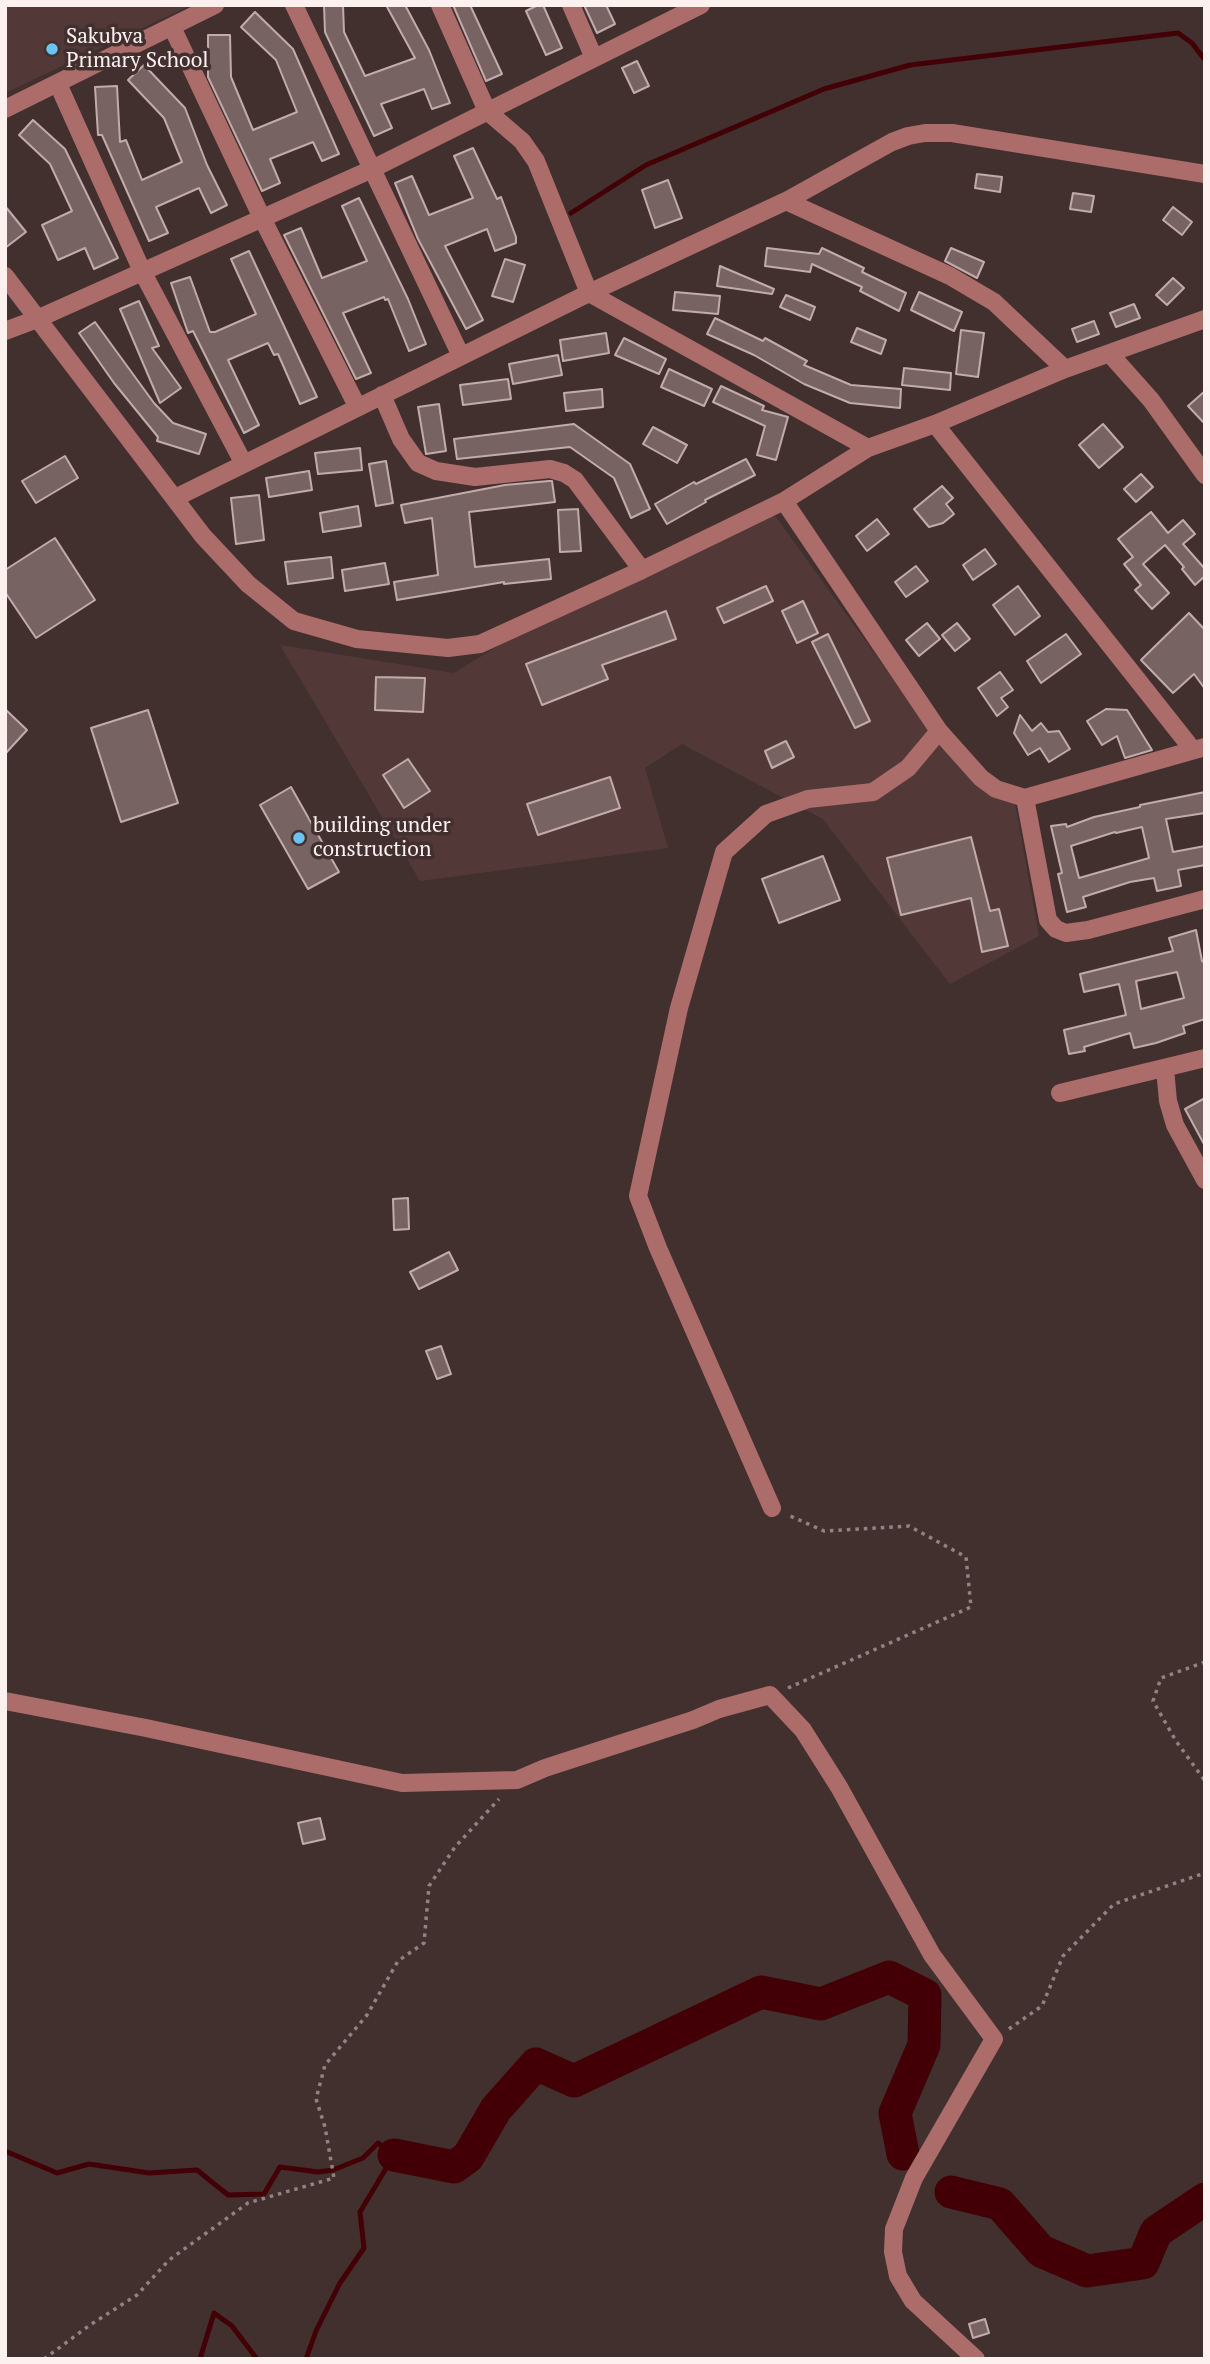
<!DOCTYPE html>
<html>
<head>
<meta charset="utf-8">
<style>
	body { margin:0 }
	#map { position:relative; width:1210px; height:2364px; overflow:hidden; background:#42302f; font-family:"PT Serif",serif }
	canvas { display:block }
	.frame { position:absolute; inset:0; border:7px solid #fdf1f0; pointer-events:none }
</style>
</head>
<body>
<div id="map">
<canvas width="1210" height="2364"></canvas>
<div class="frame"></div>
</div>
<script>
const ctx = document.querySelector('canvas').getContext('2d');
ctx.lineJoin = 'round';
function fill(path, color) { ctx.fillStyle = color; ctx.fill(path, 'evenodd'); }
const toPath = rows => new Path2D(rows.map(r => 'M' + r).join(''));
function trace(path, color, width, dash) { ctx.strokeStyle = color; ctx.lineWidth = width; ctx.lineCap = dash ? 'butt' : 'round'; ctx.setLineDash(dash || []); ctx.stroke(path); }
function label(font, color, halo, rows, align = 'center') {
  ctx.font = font + ' "PT Serif",serif'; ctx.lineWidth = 7; ctx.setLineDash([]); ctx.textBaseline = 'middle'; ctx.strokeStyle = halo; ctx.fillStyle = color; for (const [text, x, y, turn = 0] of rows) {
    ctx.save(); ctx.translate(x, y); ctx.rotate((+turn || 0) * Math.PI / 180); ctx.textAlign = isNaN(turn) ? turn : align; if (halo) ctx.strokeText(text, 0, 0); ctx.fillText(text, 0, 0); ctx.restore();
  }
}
const built = toPath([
	[5,5,191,5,5,93],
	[768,506,927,726,1015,803,1039,936,950,984,823,819,682,744,645,768,668,848,420,881,280,645,454,673,545,617]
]);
const stream = toPath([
	[571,213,646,165,824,89,910,65,1178,33,1192,43,1205,60],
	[5,2151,57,2173,89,2164,149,2173,197,2170,228,2195,264,2194,280,2167,318,2172,333,2170,363,2158,378,2143,394,2155,360,2212,364,2248,340,2283,316,2331,306,2359],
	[200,2359,214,2313,232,2326,257,2359]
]);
const river = toPath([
	[394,2155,454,2167,468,2157,496,2109,536,2064,574,2081,761,1992,821,2004,889,1977,925,1995,924,2045,895,2113,903,2154],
	[951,2192,1000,2204,1041,2251,1087,2271,1143,2263,1156,2232,1205,2199]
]);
const building = toPath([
	[324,5,343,5,344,32,365,76,415,58,386,5,405,5,429,50,450,103,432,109,424,89,381,104,392,128,374,136,325,32,324,5],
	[453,5,470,5,502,74,486,81,453,5],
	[538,5,543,5,562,48,546,55,526,11,538,5],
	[584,5,606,5,615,24,597,33,584,5],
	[255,12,293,49,339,154,322,161,313,142,270,159,280,183,262,191,208,77,208,35,230,35,231,77,253,130,297,112,276,60,241,27,255,12],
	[637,61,649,86,634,93,622,68,637,61],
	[144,65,185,108,207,165,227,205,211,213,199,188,156,207,168,233,149,241,102,135,98,135,95,87,117,86,120,142,126,140,142,180,182,162,164,118,128,80,144,65],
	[33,120,65,149,118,258,94,269,85,248,58,260,42,225,72,211,50,164,19,135,33,120],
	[473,148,497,199,501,197,516,237,516,243,495,251,487,229,445,246,483,320,466,329,418,239,395,183,412,176,429,215,473,198,454,156,473,148],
	[977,174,1002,177,1000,192,975,188,977,174],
	[668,180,682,218,655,228,642,190,668,180],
	[1073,193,1094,196,1091,212,1070,209,1073,193],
	[359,198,408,299,426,344,409,351,388,299,385,300,384,297,343,313,371,373,356,379,284,235,301,228,322,278,367,261,342,206,359,198],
	[5,206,26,232,5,248,5,206],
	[1173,207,1192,222,1182,235,1163,220,1173,207],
	[767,248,819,254,822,248,864,268,862,272,906,293,899,311,860,291,862,287,812,264,810,272,765,266,767,248],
	[951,248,984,262,977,278,945,261,951,248],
	[249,251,317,397,300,404,278,354,274,355,268,343,228,360,259,425,244,433,193,331,188,333,171,283,190,277,210,332,215,332,256,314,231,259,249,251],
	[505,259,525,265,513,302,492,296,505,259],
	[720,266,774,289,772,294,717,286,720,266],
	[1173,278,1184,288,1167,305,1156,295,1173,278],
	[675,292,720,296,718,314,673,310,675,292],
	[919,292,962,312,954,331,911,310,919,292],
	[786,295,815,307,810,320,780,307,786,295],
	[139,301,159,346,152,348,181,388,160,403,120,309,139,301],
	[1134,304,1140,318,1116,327,1110,313,1134,304],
	[715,318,763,341,765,338,807,361,804,365,851,385,901,389,900,408,850,403,804,384,754,355,707,334,715,318],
	[1094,321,1099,334,1077,342,1072,329,1094,321],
	[95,322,154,403,173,423,206,434,199,454,157,441,158,437,114,383,79,333,95,322],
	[857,328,886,340,881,354,851,342,857,328],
	[961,330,984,333,978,377,956,374,961,330],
	[606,333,609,353,563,361,560,340,606,333],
	[624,338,666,359,659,374,615,355,624,338],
	[558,355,562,375,513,384,509,364,558,355],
	[904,368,951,373,950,390,902,385,904,368],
	[669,369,712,389,704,406,661,387,669,369],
	[508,379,511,399,463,405,460,385,508,379],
	[721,386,764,406,762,410,788,417,776,460,757,455,765,426,713,402,721,386],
	[602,389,603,407,566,411,564,393,602,389],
	[1205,391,1205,424,1188,406,1205,391],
	[439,404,446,451,426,454,418,407,439,404],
	[574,424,630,464,650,509,631,518,614,478,570,447,457,459,454,439,574,424],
	[1103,424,1123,447,1099,468,1079,445,1103,424],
	[653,427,687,445,677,463,643,444,653,427],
	[360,448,362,470,318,474,315,453,360,448],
	[65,456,78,478,36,503,22,481,65,456],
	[746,459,755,475,705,500,706,502,667,524,655,504,694,482,696,484,746,459],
	[386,461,393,503,376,506,369,464,386,461],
	[309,471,312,490,269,497,266,478,309,471],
	[1141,474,1153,487,1136,502,1124,489,1141,474],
	[549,481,552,481,555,502,469,512,475,567,549,559,551,579,504,584,504,582,397,600,394,582,438,575,432,518,405,523,401,505,505,485,549,481],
	[942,486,953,498,946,504,954,514,943,523,929,527,914,509,942,486],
	[259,495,264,540,236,544,231,498,259,495],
	[358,506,361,526,323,532,320,513,358,506],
	[578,509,581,551,560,552,558,510,578,509],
	[1151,512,1168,533,1183,520,1195,534,1183,544,1205,569,1205,576,1195,585,1182,569,1184,567,1165,545,1143,564,1169,593,1152,609,1135,590,1141,585,1124,564,1133,557,1118,539,1151,512],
	[877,519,889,534,867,551,856,536,877,519],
	[55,538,95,600,36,638,5,592,5,570,55,538],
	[985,549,996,564,973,580,963,565,985,549],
	[331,557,333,578,288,584,285,562,331,557],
	[385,563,389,584,345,591,342,570,385,563],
	[916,566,928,581,906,597,895,582,916,566],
	[766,586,773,601,724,623,717,608,766,586],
	[1018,586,1040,616,1015,635,993,605,1018,586],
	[803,601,818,633,797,643,782,611,803,601],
	[666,611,676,639,602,665,608,679,542,705,526,664,666,611],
	[1189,613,1205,630,1205,689,1194,674,1173,693,1141,660,1189,613],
	[927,623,940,639,919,656,906,640,927,623],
	[957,623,970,639,955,651,942,635,957,623],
	[828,634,870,721,855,728,812,642,828,634],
	[1066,634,1081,654,1041,683,1027,661,1066,634],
	[1000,672,1013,690,1001,698,1008,707,997,716,978,688,1000,672],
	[376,677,425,678,423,712,375,710,376,677],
	[5,709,27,730,5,754,5,709],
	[1106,709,1127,710,1152,750,1125,758,1117,736,1102,745,1087,721,1106,709],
	[148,710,178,803,121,822,91,728,148,710],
	[1020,715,1032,731,1041,723,1048,732,1059,731,1070,749,1049,762,1040,748,1028,755,1014,733,1020,715],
	[786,741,794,757,772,768,765,751,786,741],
	[408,759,430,791,404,808,383,775,408,759],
	[610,777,620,808,538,835,527,804,610,777],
	[291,787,339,872,308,889,260,805,291,787],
	[1205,792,1205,813,1166,819,1173,852,1205,846,1205,865,1178,870,1181,886,1157,891,1154,878,1130,882,1083,897,1086,907,1067,912,1058,874,1062,873,1051,826,1066,824,1067,827,1094,817,1140,807,1140,805,1205,792],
	[1142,827,1149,858,1079,878,1071,846,1115,832,1116,833,1142,827],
	[971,837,990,911,999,909,1008,946,982,952,971,898,901,915,887,858,971,837],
	[823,856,840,900,779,923,762,879,823,856],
	[1196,930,1202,961,1204,962,1205,1019,1183,1026,1185,1033,1156,1043,1134,1048,1130,1033,1084,1047,1085,1051,1069,1054,1064,1030,1126,1015,1119,984,1084,992,1080,974,1173,951,1169,938,1196,930],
	[1177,972,1184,998,1141,1009,1136,981,1177,972],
	[1205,1098,1205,1146,1185,1109,1205,1098],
	[408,1198,409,1229,394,1230,393,1199,408,1198],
	[449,1252,458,1270,419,1289,410,1272,449,1252],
	[441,1346,451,1374,437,1379,426,1351,441,1346],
	[320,1818,325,1839,303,1844,298,1823,320,1818],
	[985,2319,989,2333,973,2338,969,2324,985,2319]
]);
const path = toPath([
	[1205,1662,1161,1678,1153,1701,1176,1741,1205,1781],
	[788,1688,971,1607,966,1557,909,1526,824,1531,788,1515],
	[1009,2029,1042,2006,1063,1956,1114,1904,1205,1873],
	[44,2359,90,2325,137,2295,169,2260,248,2203,334,2178,325,2127,316,2099,325,2065,367,2015,398,1961,424,1943,429,1886,455,1847,499,1799]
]);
const minor = toPath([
	[294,5,461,356],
	[440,5,487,111,522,141,536,161,589,293,868,448],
	[571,5,594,58],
	[172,27,262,218,357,406],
	[58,84,142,271,244,464,175,498],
	[5,109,215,5],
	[786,201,950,276,994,302,1065,369],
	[5,276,203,536,248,584,294,621,357,639,448,648,480,644,642,570,784,501,868,448,935,424,1065,369,1205,319],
	[5,331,37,319,370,170,701,5],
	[1110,354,1151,400,1205,475],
	[382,395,401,439,418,463,436,471,475,477,550,469,564,473,575,480,642,570],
	[935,424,1193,750],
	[244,464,589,293,786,201,892,142,908,136,925,133,952,133,1205,174],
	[784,501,939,731,981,778,996,789,1025,798,1205,747],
	[1025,798,1048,920,1056,929,1066,933,1088,930,1205,899],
	[1165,1069,1168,1101,1175,1125,1205,1180],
	[1060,1093,1205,1058],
	[772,1508,658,1248,638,1196,679,1008,724,852,766,814,808,799,873,792,908,768,939,731],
	[5,1701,146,1728,402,1783,517,1780,545,1768,693,1720,719,1709,770,1695,803,1730,839,1787,932,1955,994,2039,914,2178,894,2229,893,2252,898,2276,913,2301,976,2359]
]);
const markers = [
	[52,49,7,"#6ac3f1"],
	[299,838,7,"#6ac3f1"]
];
const poiNames = [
	["Sakubva",66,37],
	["Primary School",66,61],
	["building under",313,826],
	["construction",313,850]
];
fill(built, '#523938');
trace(stream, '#420006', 5);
trace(river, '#420006', 33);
fill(building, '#776362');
trace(building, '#c2acaa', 2);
trace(path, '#928382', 3.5, [3.5, 5]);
trace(minor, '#ac6d6a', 18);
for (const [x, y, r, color] of markers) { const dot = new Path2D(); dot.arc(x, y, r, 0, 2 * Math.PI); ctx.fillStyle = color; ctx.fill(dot); trace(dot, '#42302f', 2.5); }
label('21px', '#fdf1f0', '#42302f', poiNames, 'left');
</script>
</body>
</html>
